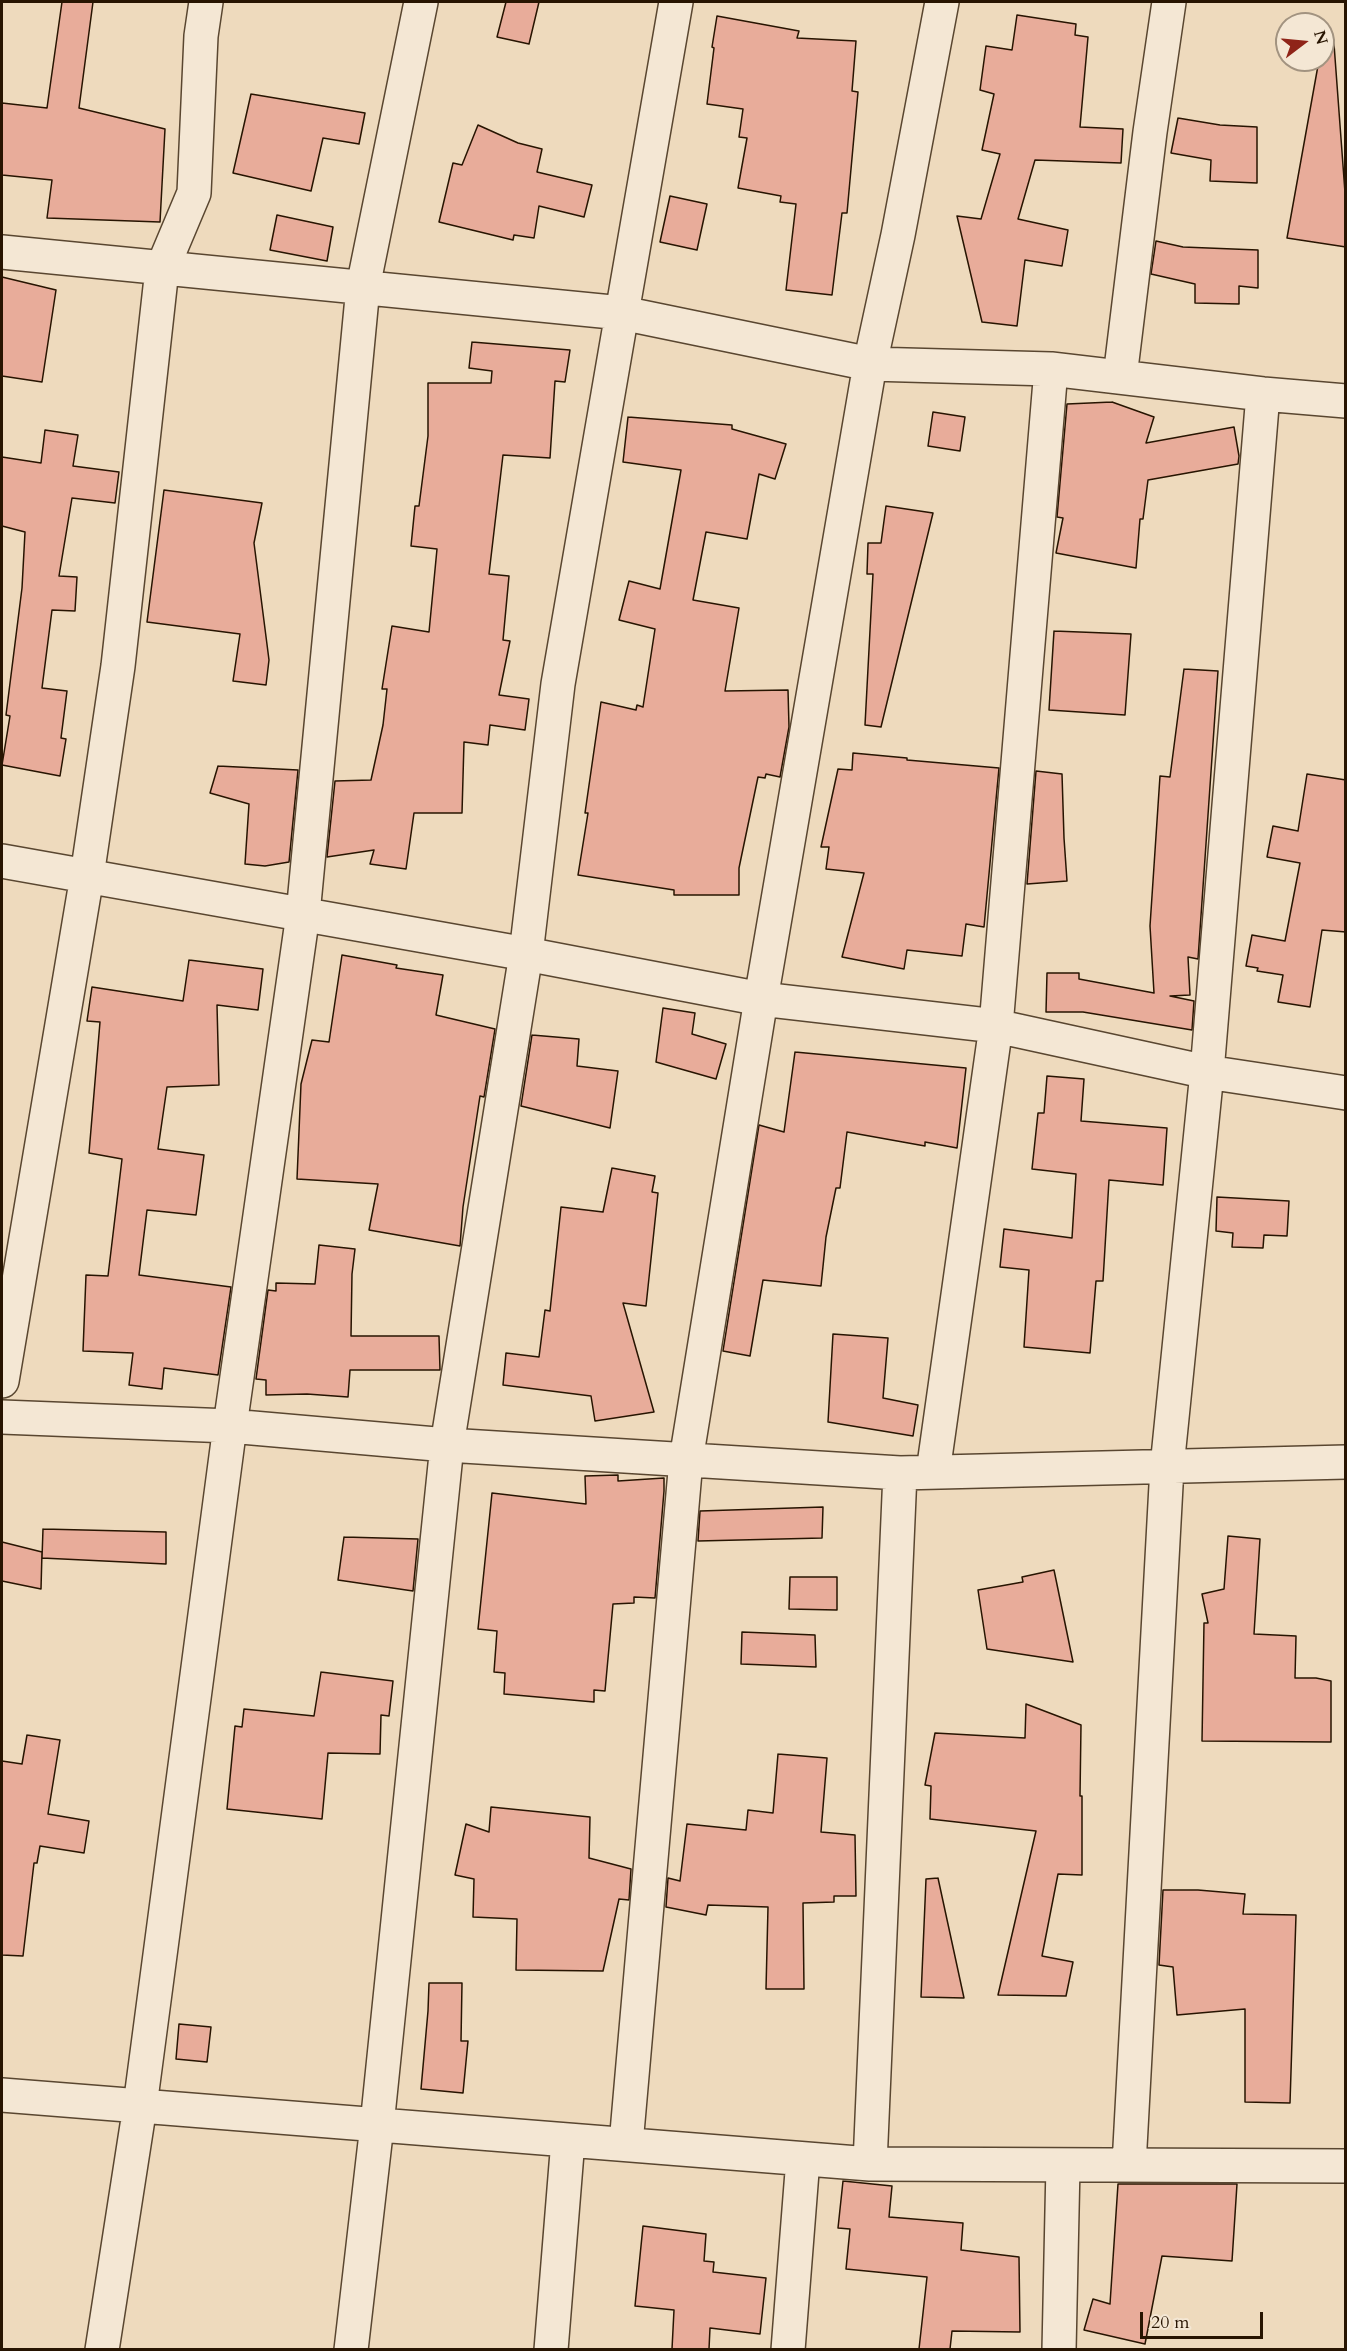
<!DOCTYPE html>
<html>
<head>
<meta charset="utf-8">
<style>
	body { margin:0 }
	#map { position:relative; width:1347px; height:2351px; overflow:hidden; background:#eedabd; font-family:Cardo,serif }
	canvas { display:block }
	.frame { position:absolute; inset:0; border:3px solid #271401; pointer-events:none }
	.north { position:absolute; left:1275px; top:12px; width:60px; height:60px; box-sizing:border-box; background:#f4e7d4; border:2px solid #a29380; border-radius:50%; rotate:74deg; font-size:16px; font-weight:700; line-height:24px; text-align:center; color:#271401 }
	.north::after { content:''; display:block; margin:auto; width:21px; height:27px; background:#8f2418; clip-path:polygon(50% 0,100% 100%,50% 72%,0 100%) }
	.scale { position:absolute; left:1140px; top:2312px; width:123px; height:27px; box-sizing:border-box; border:3px solid #271401; border-top:0; padding-left:8px; font-size:18px; line-height:21px; white-space:nowrap; color:#271401; -webkit-text-stroke:4px #f4e7d4; paint-order:stroke }
</style>
</head>
<body>
<div id="map">
<canvas width="1347" height="2351"></canvas>
<div class="frame"></div>
<div class="north">N</div>
<div class="scale">20 m</div>
</div>
<script>
const ctx = document.querySelector('canvas').getContext('2d');
ctx.lineJoin = 'round';
function fill(path, color) { ctx.fillStyle = color; ctx.fill(path, 'evenodd'); }
const toPath = rows => new Path2D(rows.map(r => 'M' + r).join(''));
function trace(path, color, width, dash) { ctx.strokeStyle = color; ctx.lineWidth = width; ctx.lineCap = dash ? 'butt' : 'round'; ctx.setLineDash(dash || []); ctx.stroke(path); }
const building = toPath([
	[62,2,93,2,79,108,165,129,160,222,47,218,52,180,2,175,2,103,47,108,62,2],
	[506,2,539,2,529,44,497,37,506,2],
	[1017,15,1076,24,1075,35,1088,37,1080,127,1123,129,1121,163,1035,160,1018,219,1068,230,1062,266,1025,260,1017,326,982,322,957,216,981,219,1000,154,982,150,994,94,980,90,986,46,1012,50,1017,15],
	[717,16,799,31,797,38,856,41,852,91,858,92,847,213,842,213,832,295,786,290,796,204,780,202,781,196,738,188,747,138,739,137,743,109,707,104,714,48,712,47,717,16],
	[1323,43,1334,44,1346,206,1346,247,1287,238,1319,60,1323,60,1323,43],
	[251,94,365,113,359,144,323,138,311,191,233,173,251,94],
	[1178,118,1220,125,1257,127,1257,183,1210,181,1211,160,1171,153,1178,118],
	[478,125,518,143,542,149,537,172,592,185,584,217,539,206,534,238,514,235,513,240,439,222,453,163,462,165,478,125],
	[670,196,707,204,697,250,660,242,670,196],
	[277,215,333,227,327,261,270,250,277,215],
	[1156,241,1183,247,1258,250,1258,288,1239,286,1239,304,1195,303,1195,284,1151,274,1156,241],
	[2,277,56,290,42,382,2,376,2,277],
	[472,342,570,350,565,382,555,381,550,458,503,455,489,574,509,576,503,640,510,641,499,695,529,699,525,730,490,725,488,745,464,742,462,813,414,813,406,869,370,864,374,850,327,857,335,781,371,780,383,725,387,689,382,689,392,626,429,632,437,549,411,546,415,506,419,506,428,436,428,383,491,383,492,371,469,368,472,342],
	[1112,402,1154,417,1146,443,1234,427,1239,456,1238,464,1148,480,1143,519,1140,519,1136,568,1056,553,1063,518,1057,517,1067,404,1112,402],
	[933,412,965,417,960,451,928,446,933,412],
	[628,417,732,425,732,429,786,444,775,479,759,474,747,539,706,532,693,600,739,608,725,691,788,690,789,727,780,777,766,774,765,778,758,777,739,868,739,895,674,895,674,890,578,875,588,813,585,813,601,702,636,710,637,705,643,707,655,629,619,620,629,581,660,589,681,470,623,462,628,417],
	[45,430,78,435,73,466,119,472,115,503,72,498,59,576,77,577,75,611,52,610,42,688,67,691,61,738,66,739,60,776,2,765,10,716,6,715,22,588,25,532,2,526,2,457,41,463,45,430],
	[164,490,262,503,254,543,269,660,266,685,233,681,240,634,147,622,164,490],
	[886,506,933,513,881,727,865,725,873,574,867,574,868,543,881,543,886,506],
	[1054,631,1131,634,1125,715,1049,710,1054,631],
	[1184,669,1218,671,1198,959,1188,957,1190,995,1170,996,1194,1001,1192,1030,1083,1012,1046,1012,1047,973,1079,973,1079,979,1154,993,1150,926,1160,776,1170,777,1184,669],
	[853,753,907,758,907,760,999,768,984,927,966,924,962,956,907,950,904,969,842,957,864,873,826,869,829,847,821,847,838,769,852,770,853,753],
	[218,766,298,770,289,862,265,866,245,864,249,804,210,793,218,766],
	[1036,771,1062,774,1064,838,1067,881,1027,884,1036,771],
	[1307,774,1346,780,1346,932,1322,930,1310,1007,1278,1002,1283,975,1257,971,1258,968,1246,966,1252,935,1285,941,1300,863,1267,857,1273,826,1298,831,1307,774],
	[342,955,397,965,396,968,443,975,436,1015,495,1029,484,1097,480,1096,463,1207,460,1246,369,1230,378,1184,297,1179,301,1084,312,1040,329,1042,342,955],
	[189,960,263,969,258,1010,217,1005,219,1085,167,1087,158,1149,204,1155,196,1215,147,1210,139,1275,231,1287,218,1375,164,1368,162,1389,129,1385,133,1353,83,1351,86,1275,108,1276,122,1159,89,1153,100,1022,87,1021,92,987,183,1001,189,960],
	[663,1008,695,1013,692,1034,726,1044,716,1079,656,1062,663,1008],
	[532,1035,579,1039,577,1066,618,1071,610,1128,521,1106,532,1035],
	[795,1052,966,1068,957,1148,925,1142,925,1146,847,1132,840,1188,836,1188,826,1237,821,1286,763,1280,750,1356,723,1351,759,1125,784,1132,795,1052],
	[1047,1076,1084,1079,1081,1121,1167,1128,1163,1185,1109,1180,1103,1281,1096,1281,1090,1353,1024,1347,1029,1270,1000,1267,1004,1229,1072,1238,1076,1174,1032,1169,1038,1113,1044,1113,1047,1076],
	[612,1168,655,1176,652,1192,658,1193,646,1306,623,1303,654,1412,595,1421,591,1396,503,1385,506,1353,539,1357,545,1310,550,1311,561,1207,603,1212,612,1168],
	[1217,1197,1289,1201,1287,1236,1264,1235,1263,1248,1232,1247,1233,1233,1216,1231,1217,1197],
	[319,1245,355,1249,352,1274,351,1336,439,1336,440,1370,350,1370,348,1397,307,1394,266,1395,266,1380,256,1379,268,1290,276,1291,276,1283,315,1284,319,1245],
	[833,1334,888,1338,883,1398,918,1405,913,1436,828,1422,833,1334],
	[618,1475,618,1481,664,1478,664,1491,655,1598,634,1597,634,1603,613,1604,605,1691,594,1690,594,1702,504,1694,505,1673,494,1672,497,1631,478,1629,492,1493,586,1504,585,1476,618,1475],
	[823,1507,822,1538,698,1541,700,1511,823,1507],
	[43,1529,166,1532,166,1564,42,1558,43,1529],
	[1228,1536,1260,1539,1254,1634,1296,1636,1295,1678,1316,1678,1331,1681,1331,1742,1202,1741,1204,1623,1208,1623,1202,1594,1224,1589,1228,1536],
	[344,1537,418,1539,413,1591,338,1580,344,1537],
	[2,1542,42,1552,41,1589,2,1581,2,1542],
	[1054,1570,1073,1662,987,1649,978,1590,1023,1582,1022,1577,1054,1570],
	[790,1577,837,1577,837,1610,789,1609,790,1577],
	[742,1632,815,1635,816,1667,741,1664,742,1632],
	[321,1672,393,1681,389,1716,381,1715,380,1754,328,1753,322,1819,227,1809,235,1726,242,1727,244,1709,314,1716,321,1672],
	[1026,1704,1081,1725,1080,1796,1082,1796,1082,1875,1058,1874,1042,1956,1073,1962,1066,1996,998,1995,1036,1831,930,1819,931,1786,925,1785,935,1733,1025,1738,1026,1704],
	[27,1735,60,1740,48,1814,89,1821,84,1853,40,1846,37,1863,34,1863,23,1956,2,1955,2,1761,22,1764,27,1735],
	[778,1754,827,1758,821,1832,855,1835,856,1896,834,1896,834,1902,803,1903,804,1989,766,1989,768,1907,708,1905,706,1915,666,1907,668,1878,680,1881,687,1824,746,1830,748,1810,773,1813,778,1754],
	[491,1807,590,1817,589,1858,631,1869,629,1900,619,1899,603,1971,516,1970,517,1919,473,1917,474,1879,455,1875,466,1824,489,1832,491,1807],
	[938,1878,964,1998,921,1997,926,1879,938,1878],
	[1163,1890,1198,1890,1245,1894,1243,1914,1296,1915,1290,2103,1245,2102,1245,2009,1177,2015,1173,1967,1159,1965,1163,1890],
	[429,1983,462,1983,461,2041,468,2041,463,2093,421,2089,428,2011,429,1983],
	[179,2024,211,2027,207,2062,176,2059,179,2024],
	[843,2181,892,2186,889,2217,963,2223,961,2250,1019,2257,1020,2332,952,2331,950,2349,919,2349,927,2277,846,2269,850,2229,838,2228,843,2181],
	[1118,2184,1237,2184,1232,2261,1162,2256,1145,2344,1084,2330,1093,2299,1110,2304,1118,2184],
	[643,2226,706,2234,704,2261,714,2262,713,2272,766,2278,760,2334,710,2328,709,2349,672,2349,674,2310,635,2306,643,2226]
]);
const minor = toPath([
	[2,252,622,313,676,2],
	[1120,377,1150,132,1169,2],
	[2,861,526,954,761,999,996,1026,1207,1072,1346,1093],
	[2,1381,87,876,118,666,162,269,194,193,201,36,206,2],
	[2,1417,230,1426,447,1445,900,1473,1346,1462],
	[933,1472,996,1026,1051,369],
	[2,2095,870,2164,1346,2166],
	[626,2144,686,1460,761,999,870,364,898,235,942,2],
	[870,2164,900,1473],
	[1129,2165,1167,1467,1207,1072,1263,394],
	[102,2350,140,2106,230,1426,303,914,363,287,421,2],
	[351,2350,377,2125,447,1445,526,954,558,684,622,313,870,364,1051,369,1263,394,1346,401],
	[551,2350,568,2140],
	[788,2350,803,2159],
	[1059,2350,1063,2165]
]);
fill(building, '#e8ac9a');
trace(building, '#271401', 1.5);
trace(minor, '#594630', 36);
trace(minor, '#f4e7d4', 33);
</script>
</body>
</html>
